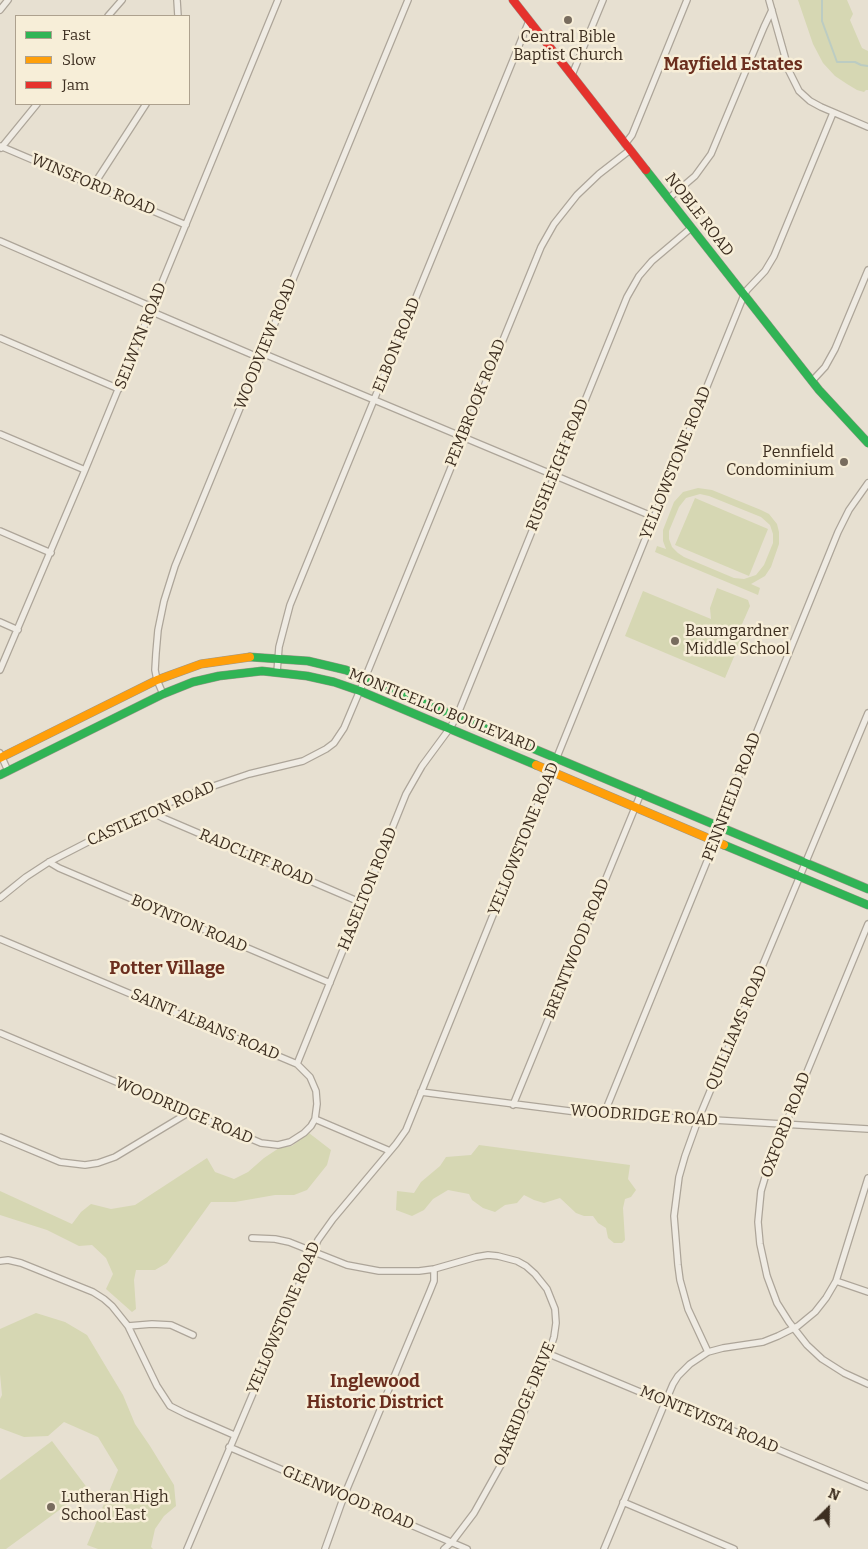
<!DOCTYPE html>
<html>
<head>
<meta charset="utf-8">
<style>
	body { margin:0 }
	#map { position:relative; width:868px; height:1549px; overflow:hidden; background:#e7e0d1; font-family:Bitter,serif }
	canvas { display:block }
	.legend { position:absolute; left:15px; top:15px; width:175px; height:90px; box-sizing:border-box; background:#f7eed8; border:1px solid #ada18e; margin:0; padding:6px 9px; list-style:none; font-size:15px; color:#3d2e20 }
	.legend li { display:flex; align-items:center; gap:10px; height:25px }
	.legend b { width:25px; border:1px solid #ada18e }
	.north { position:absolute; left:803px; top:1484px; width:50px; height:50px; -webkit-text-stroke:4px #f7eed8; paint-order:stroke; rotate:23deg; font-size:14px; font-weight:700; line-height:20px; text-align:center; color:#3d2e20 }
	.north::after { content:''; display:block; margin:auto; width:18px; height:22px; background:#3d2e20; clip-path:polygon(50% 0,100% 100%,50% 72%,0 100%) }
</style>
</head>
<body>
<div id="map">
<canvas width="868" height="1549"></canvas>
<ul class="legend">
<li><b style="height:6px;background:#30b455"></b>Fast</li>
<li><b style="height:6px;background:#ff9f0a"></b>Slow</li>
<li><b style="height:6px;background:#e5322d"></b>Jam</li>
</ul>
<div class="north">N</div>
</div>
<script>
const ctx = document.querySelector('canvas').getContext('2d');
ctx.lineJoin = 'round';
function fill(path, color) { ctx.fillStyle = color; ctx.fill(path, 'evenodd'); }
const toPath = rows => new Path2D(rows.map(r => 'M' + r).join(''));
function trace(path, color, width, dash) { ctx.strokeStyle = color; ctx.lineWidth = width; ctx.lineCap = dash ? 'butt' : 'round'; ctx.setLineDash(dash || []); ctx.stroke(path); }
function label(font, color, halo, rows, align = 'center') {
  ctx.font = font + ' Bitter,serif'; ctx.lineWidth = 5; ctx.setLineDash([]); ctx.textBaseline = 'middle'; ctx.strokeStyle = halo; ctx.fillStyle = color; for (const [text, x, y, turn = 0] of rows) {
    ctx.save(); ctx.translate(x, y); ctx.rotate((+turn || 0) * Math.PI / 180); ctx.textAlign = isNaN(turn) ? turn : align; if (halo) ctx.strokeText(text, 0, 0); ctx.fillText(text, 0, 0); ctx.restore();
  }
}
const green = toPath([
	[798,0,847,0,853,14,850,20,862,48,868,51,868,90,866,90,864,92,857,90,847,84,835,76,823,63,813,44],
	[698,488,712,490,761,510,769,514,777,524,779,532,779,544,771,567,765,576,751,584,760,588,758,595,655,552,657,546,666,549,663,541,663,530,674,502,683,492],
	[700,494,709,496,761,517,770,525,773,534,773,543,764,565,756,575,744,579,734,578,684,557,678,553,672,547,669,539,669,531,679,507,686,498],
	[695,498,768,529,749,576,675,545],
	[717,588,748,600,750,606,739,631,744,633,725,678,625,636,643,591,711,619,710,608],
	[309,1133,331,1150,327,1165,307,1190,294,1195,275,1195,235,1202,211,1202,167,1263,155,1270,136,1270,134,1280,136,1309,132,1312,106,1289,113,1274,106,1258,92,1245,79,1246,47,1230,0,1215,0,1191,72,1224,81,1212,91,1204,111,1209,135,1205,207,1158,215,1172,234,1179,248,1172,264,1158,279,1148,292,1146],
	[479,1145,630,1165,628,1179,636,1190,631,1197,625,1199,623,1208,625,1240,622,1243,614,1243,608,1238,606,1228,598,1223,593,1216,584,1216,576,1213,560,1198,544,1203,534,1200,524,1195,517,1203,505,1205,495,1212,483,1208,472,1200,469,1194,448,1190,433,1199,424,1210,412,1216,396,1210,397,1191,414,1193,421,1182,440,1166,446,1157,471,1155],
	[36,1313,65,1322,87,1335,123,1395,135,1424,150,1446,174,1485,176,1506,164,1516,155,1529,151,1547,153,1549,98,1549,87,1545,118,1470,98,1437,64,1422,48,1436,24,1437,0,1428,0,1399,2,1395,0,1374,0,1329],
	[52,1441,88,1489,6,1549,0,1549,0,1480]
]);
const stream = toPath([
	[822,0,822,21,837,62,855,62,861,65,868,66]
]);
const street = toPath([
	[177,0,178,16],
	[769,0,789,71,799,91,810,101,821,107,868,127],
	[0,10,8,0],
	[108,16,122,0],
	[572,75,603,0],
	[625,144,632,135,687,0],
	[0,146,186,225],
	[1,148,37,104],
	[93,186,146,104],
	[668,199,695,176,711,154,764,27,772,10],
	[0,241,152,307],
	[150,311,260,358],
	[0,338,119,389],
	[262,353,654,517],
	[812,381,825,367,835,349,868,270],
	[0,434,85,470],
	[0,531,51,553],
	[0,622,18,630],
	[0,670,85,470,278,0],
	[277,672,279,647,290,605,529,21],
	[163,694,157,680,155,670,156,653,158,630,164,601,175,566,408,0],
	[0,753,8,771],
	[150,811,163,818,362,903],
	[49,862,59,868,330,983],
	[0,898,26,877,49,862,117,827,184,796,249,774,303,761,326,749,334,743,344,728,363,683,541,247,554,224,577,195,599,174,630,150],
	[868,924,769,1164,761,1191,758,1222,760,1244,767,1276,777,1303,789,1322,807,1345,822,1359,844,1373,868,1384],
	[0,939,297,1064,310,1077,316,1091,317,1104,315,1119],
	[0,1033,261,1143,278,1145,290,1142,304,1133,311,1126,315,1119,390,1151],
	[297,1064,406,794,422,766,450,728,457,716,627,297,639,276,652,261,691,228],
	[421,1092,577,1112,868,1129],
	[513,1105,641,793],
	[604,1114,712,849,723,815,838,532,849,510,868,483],
	[0,1137,60,1162,85,1165,98,1163,115,1157,188,1113],
	[252,1238,275,1239,289,1242,347,1265,379,1271,419,1271,434,1269,476,1257,488,1255,498,1256,517,1261,526,1266,535,1274,547,1289,555,1309,556,1323,554,1337,547,1358,502,1463,474,1513,452,1542,444,1549],
	[0,1261,8,1260,21,1263,93,1292,104,1299,112,1306,128,1326,157,1386,170,1406,186,1414,234,1435],
	[836,1281,868,1292],
	[128,1326,152,1324,171,1325,193,1335],
	[708,1352,688,1309,680,1280,678,1265,674,1216,679,1177,685,1156,698,1120,868,713],
	[549,1354,868,1487],
	[229,1447,467,1549],
	[623,1502,734,1549],
	[187,1549,318,1240,333,1219,396,1144,406,1130,744,295,747,290,765,271,774,256,833,113],
	[325,1549,344,1496,430,1291,434,1281,434,1269],
	[604,1549,662,1410,673,1384,678,1376,690,1364,708,1352,723,1348,763,1342,778,1336,798,1326,815,1312,826,1298,836,1281,868,1178]
]);
const fast = toPath([
	[646,170,819,390,868,443],
	[250,657,308,661,346,670,868,889],
	[0,775,163,694,193,682,219,676,262,671,307,676,334,682,360,691,536,765],
	[724,845,868,905]
]);
const slow = toPath([
	[0,758,157,680,201,664,250,657],
	[536,765,724,845]
]);
const jam = toPath([
	[513,0,646,170]
]);
const markers = [
	[568,20,5,"#786c5e"],
	[844,462,5,"#786c5e"],
	[675,641,5,"#786c5e"],
	[51,1507,5,"#786c5e"]
];
const poiNames = [
	["Central Bible",568,38,"center"],
	["Baptist Church",568,56,"center"],
	["Pennfield",834,453,"right"],
	["Condominium",834,471,"right"],
	["Baumgardner",685,632],
	["Middle School",685,650],
	["Lutheran High",61,1498],
	["School East",61,1516]
];
const streetNames = [
	["WINSFORD ROAD",93,185,23],
	["NOBLE ROAD",699,215,52],
	["SELWYN ROAD",141,336,-68],
	["WOODVIEW ROAD",266,344,-68],
	["ELBON ROAD",397,345,-68],
	["PEMBROOK ROAD",476,403,-68],
	["YELLOWSTONE ROAD",676,463,-68],
	["RUSHLEIGH ROAD",558,465,-68],
	["MONTICELLO BOULEVARD",442,711,22],
	["PENNFIELD ROAD",732,797,-69],
	["CASTLETON ROAD",151,814,-24],
	["YELLOWSTONE ROAD",524,839,-68],
	["RADCLIFF ROAD",256,858,23],
	["HASELTON ROAD",368,889,-68],
	["BOYNTON ROAD",189,924,23],
	["BRENTWOOD ROAD",577,949,-68],
	["SAINT ALBANS ROAD",205,1025,23],
	["QUILLIAMS ROAD",737,1028,-67],
	["WOODRIDGE ROAD",184,1111,23],
	["WOODRIDGE ROAD",644,1116,4],
	["OXFORD ROAD",786,1125,-69],
	["YELLOWSTONE ROAD",284,1318,-67],
	["OAKRIDGE DRIVE",525,1404,-67],
	["MONTEVISTA ROAD",709,1420,23],
	["GLENWOOD ROAD",348,1498,23]
];
const neighbourhoodNames = [
	["Mayfield Estates",733,65],
	["Potter Village",167,969],
	["Inglewood",375,1382],
	["Historic District",375,1403]
];
fill(green, '#d6d7b3');
trace(stream, '#bcccc2', 2);
trace(street, '#ada599', 8);
trace(fast, '#9c958a', 9);
trace(slow, '#9c958a', 9);
trace(jam, '#9c958a', 9);
trace(street, '#efebe3', 5.5);
trace(fast, '#30b455', 8);
trace(slow, '#ff9f0a', 8);
trace(jam, '#e5322d', 8);
for (const [x, y, r, color] of markers) { const dot = new Path2D(); dot.arc(x, y, r, 0, 2 * Math.PI); ctx.fillStyle = color; ctx.fill(dot); trace(dot, '#f7eed8', 2); }
label('16px', '#3d2e20', '#f7eed8', poiNames, 'left');
label('16px', '#3d2e20', '#f7eed8', streetNames);
label('bold 18px', '#6b2e1e', '#f7eed8', neighbourhoodNames);
</script>
</body>
</html>
